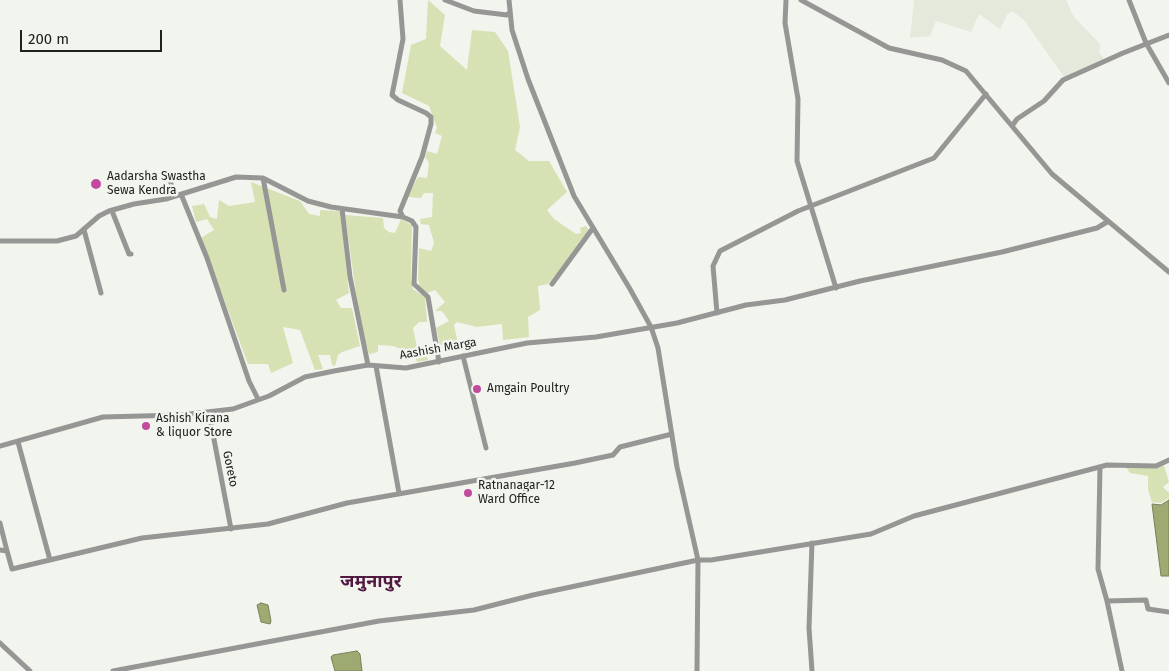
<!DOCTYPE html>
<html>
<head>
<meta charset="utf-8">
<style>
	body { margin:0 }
	#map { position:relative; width:1169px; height:671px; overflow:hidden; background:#f2f4ee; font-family:"Fira Sans",sans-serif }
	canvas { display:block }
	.scale { position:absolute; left:20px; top:30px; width:142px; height:22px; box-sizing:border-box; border:2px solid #212220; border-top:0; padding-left:6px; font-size:15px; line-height:18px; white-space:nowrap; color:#212220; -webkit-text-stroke:4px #f2f4ee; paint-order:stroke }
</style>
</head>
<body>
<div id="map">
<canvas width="1169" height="671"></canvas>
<div class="scale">200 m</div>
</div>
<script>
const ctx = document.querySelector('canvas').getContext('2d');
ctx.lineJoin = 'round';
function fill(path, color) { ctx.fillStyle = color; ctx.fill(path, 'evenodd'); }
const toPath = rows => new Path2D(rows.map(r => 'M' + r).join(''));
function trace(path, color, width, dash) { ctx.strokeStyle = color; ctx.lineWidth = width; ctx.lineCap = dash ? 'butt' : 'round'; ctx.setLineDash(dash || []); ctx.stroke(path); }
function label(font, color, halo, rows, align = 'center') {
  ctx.font = font + ' "Fira Sans","Noto Sans Devanagari",sans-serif'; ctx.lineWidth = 5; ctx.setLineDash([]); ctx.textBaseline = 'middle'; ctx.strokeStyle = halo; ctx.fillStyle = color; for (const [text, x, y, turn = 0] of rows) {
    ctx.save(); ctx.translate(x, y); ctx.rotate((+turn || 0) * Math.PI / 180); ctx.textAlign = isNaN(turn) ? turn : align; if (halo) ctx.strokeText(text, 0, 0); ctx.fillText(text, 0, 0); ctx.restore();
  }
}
const built = toPath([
	[914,0,1066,0,1074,17,1101,45,1099,51,1104,59,1064,77,1024,20,1012,11,1007,15,1000,29,979,14,971,32,936,21,930,36,910,38]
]);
const green = toPath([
	[428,0,445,15,440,46,467,70,472,30,495,32,508,51,520,127,515,150,529,161,549,161,567,192,547,210,554,219,576,234,581,233,580,228,586,226,590,232,548,284,538,286,540,310,528,317,529,337,503,340,502,324,477,327,457,322,454,325,458,343,440,345,436,328,449,321,442,311,435,311,445,302,435,290,427,293,420,287,418,279,419,248,431,251,434,243,429,225,421,224,420,219,432,217,433,193,424,193,421,198,407,197,418,177,427,178,429,163,425,157,427,151,437,154,442,136,435,133,437,128,429,106,402,93,411,45,426,39],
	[251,182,300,201,309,214,320,216,320,210,340,211,349,293,336,300,341,308,352,308,360,346,342,352,338,355,335,366,332,365,330,355,318,355,323,369,315,370,300,330,283,327,293,363,271,373,268,364,248,364,201,238,214,230,207,219,196,222,192,206,204,204,210,217,217,219,219,200,229,206,255,202],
	[345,215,383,218,384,228,389,232,395,233,401,219,412,225,411,280,413,289,425,297,427,322,419,322,413,328,417,347,424,350,428,360,417,362,414,354,393,346,378,345,378,352,369,354,361,328],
	[1125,466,1140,468,1164,466,1169,482,1163,487,1169,493,1169,498,1161,503,1152,502,1148,490,1148,476,1130,473]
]);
const water = toPath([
	[1169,500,1169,576,1161,576,1152,504,1161,505,1169,500],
	[261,603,268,605,271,621,270,624,261,622,257,605,261,603],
	[357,651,360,654,362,671,335,671,331,657,333,655,357,651]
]);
const minor = toPath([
	[400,0,403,39,392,95,398,100,426,113,431,117,431,124,422,157,400,211,403,217,412,221,416,227,414,284,428,297,439,362],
	[445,0,474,11,507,15,509,13],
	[509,0,512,30,528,79,574,196,630,289,651,327,658,348,677,467,698,560,697,671],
	[786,0,785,23,798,99,797,161,836,288],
	[801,0,889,48,942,60,966,71,1052,174,1169,272],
	[1129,0,1146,43,1169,83],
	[1012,126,1017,119,1044,101,1063,80,1123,53,1169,35],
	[169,177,175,196],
	[263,178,284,290],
	[181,194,207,258,249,381,258,399],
	[342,209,350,277,368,365],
	[112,211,129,254,131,254],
	[84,230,101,293],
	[0,241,57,241,76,236,99,216,109,211,134,204,166,199,236,177,263,178,308,201,331,207,403,217],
	[552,284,593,228],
	[717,313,713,266,720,251,798,211,934,158,986,94],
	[463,356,486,448],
	[376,366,399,493],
	[209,413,231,529],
	[18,442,50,560],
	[0,446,103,417,181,415,233,409,269,396,305,377,334,371,368,365,406,368,527,343,596,337,677,323,746,305,785,300,860,281,1002,252,1097,228,1107,222],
	[1100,467,1098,569,1107,601,1122,671],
	[0,523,7,551],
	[812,543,809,628,812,671],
	[0,550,7,551,12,569,142,538,268,524,347,503,575,463,613,455,620,447,672,434],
	[1107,601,1146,600,1148,609,1169,612],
	[0,643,30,671],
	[113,671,379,621,474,610,533,595,698,560,711,560,871,534,914,516,1107,465,1156,466,1169,460]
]);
const markers = [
	[96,184,6,"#c14a9f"],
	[477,389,5,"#c14a9f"],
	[146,426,5,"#c14a9f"],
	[468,493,5,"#c14a9f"]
];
const poiNames = [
	["Aadarsha Swastha",107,177],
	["Sewa Kendra",107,191],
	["Amgain Poultry",487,389],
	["Ashish Kirana",156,419],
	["& liquor Store",156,433],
	["Ratnanagar-12",478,486],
	["Ward Office",478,500]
];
const streetNames = [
	["Aashish Marga",438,349,-10],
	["Goreto",230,469,78]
];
const districtNames = [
	["जमुनापुर",371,582]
];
fill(built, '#e5e9dc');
fill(green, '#d6e2b4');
fill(water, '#9daa72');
trace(water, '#788159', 1);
trace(minor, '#969795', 5);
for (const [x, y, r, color] of markers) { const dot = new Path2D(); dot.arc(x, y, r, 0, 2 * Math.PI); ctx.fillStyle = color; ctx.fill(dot); trace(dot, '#f2f4ee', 2); }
label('12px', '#212220', '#f2f4ee', poiNames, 'left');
label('12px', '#212220', '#f2f4ee', streetNames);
label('bold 18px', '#511841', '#f2f4ee', districtNames);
</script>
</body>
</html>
